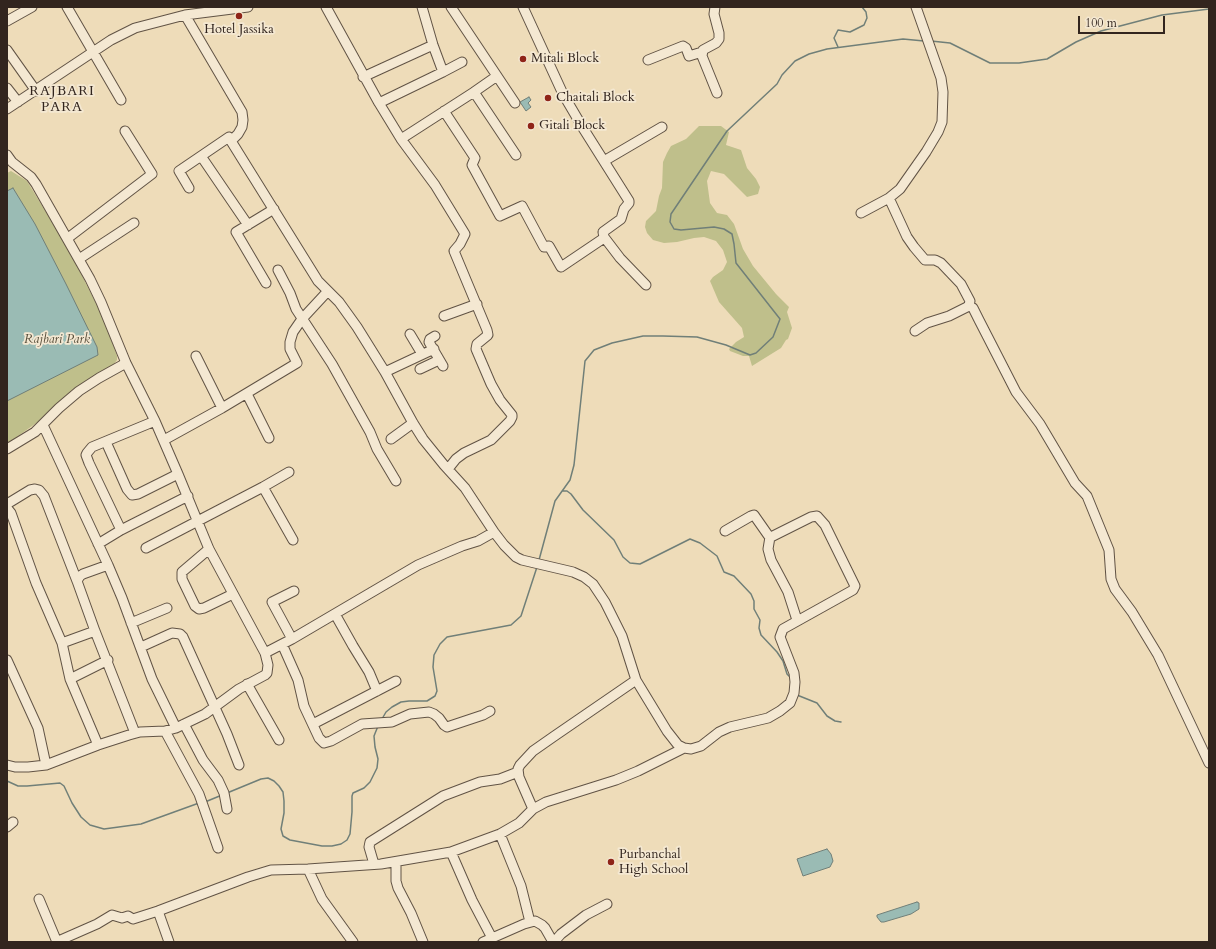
<!DOCTYPE html>
<html>
<head>
<meta charset="utf-8">
<style>
	body { margin:0 }
	#map { position:relative; width:1216px; height:949px; overflow:hidden; background:#eedcb9; font-family:Cardo,serif }
	canvas { display:block }
	.frame { position:absolute; inset:0; border:8px solid #32251e; pointer-events:none }
	.scale { position:absolute; left:1078px; top:16px; width:87px; height:18px; box-sizing:border-box; border:2px solid #32251e; border-top:0; padding-left:5px; font-size:12px; line-height:14px; white-space:nowrap; color:#32251e; -webkit-text-stroke:3px #f4e8d2; paint-order:stroke }
</style>
</head>
<body>
<div id="map">
<canvas width="1216" height="949"></canvas>
<div class="frame"></div>
<div class="scale">100 m</div>
</div>
<script>
const ctx = document.querySelector('canvas').getContext('2d');
ctx.lineJoin = 'round';
function fill(path, color) { ctx.fillStyle = color; ctx.fill(path, 'evenodd'); }
const toPath = rows => new Path2D(rows.map(r => 'M' + r).join(''));
function trace(path, color, width, dash) { ctx.strokeStyle = color; ctx.lineWidth = width; ctx.lineCap = dash ? 'butt' : 'round'; ctx.setLineDash(dash || []); ctx.stroke(path); }
function label(font, color, halo, rows, align = 'center') {
  ctx.font = font + ' Cardo,serif'; ctx.lineWidth = 3.5; ctx.setLineDash([]); ctx.textBaseline = 'middle'; ctx.strokeStyle = halo; ctx.fillStyle = color; for (const [text, x, y, turn = 0] of rows) {
    ctx.save(); ctx.translate(x, y); ctx.rotate((+turn || 0) * Math.PI / 180); ctx.textAlign = isNaN(turn) ? turn : align; if (halo) ctx.strokeText(text, 0, 0); ctx.fillText(text, 0, 0); ctx.restore();
  }
}
const green = toPath([
	[699,126,721,126,729,132,726,145,741,150,747,168,756,179,760,187,758,194,747,197,724,174,711,171,707,181,710,203,717,213,727,215,734,224,743,249,753,266,776,294,789,307,787,312,792,328,788,339,786,340,781,348,752,366,749,356,743,356,730,351,729,349,736,342,744,337,742,328,719,302,710,281,713,277,723,270,727,262,723,250,716,241,704,237,694,238,677,242,664,243,653,240,647,233,645,227,646,221,656,211,659,196,662,188,663,162,667,153,671,146,686,139],
	[11,171,27,181,69,250,104,319,117,356,117,360,114,364,72,390,39,421,7,444,7,173]
]);
const water = toPath([
	[529,97,531,100,528,103,531,107,526,111,520,102,529,97],
	[13,188,35,224,66,284,97,347,98,355,7,401,7,191,13,188],
	[827,849,831,854,833,861,830,867,803,876,797,859,827,849],
	[917,902,919,903,919,909,911,914,884,922,881,922,877,917,877,915,917,902]
]);
const stream = toPath([
	[931,41,950,43,990,63,1019,63,1047,59,1076,42,1101,31,1162,15,1209,9],
	[838,47,834,38,838,30,850,32,864,25,867,18,866,12,862,7],
	[562,491,567,491,571,494,583,510,614,540,623,557,630,563,640,564,690,539,700,543,717,556,724,572,734,576,751,594,754,601,754,609,760,620,759,628,761,635,777,652,783,661,787,674,790,677],
	[539,560,555,501,570,480,574,465,585,361,594,350,612,343,643,336,663,336,697,337,726,345,750,355,756,353,773,337,780,319,736,263,734,244,732,234,724,229,714,227,681,230,674,229,670,222,671,214,727,131,777,84,782,75,795,61,809,54,827,49,903,39,924,41],
	[797,695,817,703,827,716,835,721,841,722],
	[382,719,386,712,392,707,401,702,409,701,427,701,435,696,437,691,433,667,434,655,440,644,447,637,511,625,521,616,537,567],
	[7,781,18,786,27,786,60,783,64,786,72,803,81,817,90,825,104,829,141,824,199,803],
	[227,793,261,779,268,778,274,781,279,786,283,792,284,801,284,813,281,829,283,836,290,840,322,846,332,846,341,844,347,840,350,834,352,812,352,796,353,793,364,788,370,782,377,768,378,759,375,747,374,736,378,726],
	[205,802,222,795]
]);
const minor = toPath([
	[67,7,121,100],
	[326,7,379,103,401,139,435,185,465,234,460,244,454,251,487,330,488,335,477,344,476,349,491,384,500,400,512,415,512,417,510,421,491,440,464,453,456,459,448,469],
	[451,7,515,103],
	[523,7,563,94,583,128,629,201,629,203,624,209,621,219,603,232,604,237,620,258,646,285],
	[715,7,714,14,719,33,719,39,716,43,703,50,702,56,717,93],
	[185,15,242,112,243,120,242,127,238,134,231,141,318,281,339,302,357,327,385,372,413,423,423,439,444,465,465,488,494,532,504,545,516,557,522,560,573,572,584,577,593,584,605,602,622,636,636,680,667,731,678,745,684,748,691,749,701,746,719,732,730,727,768,718,780,711,790,703,794,693,795,682,794,673,780,637,783,629,853,590,855,586,825,525,817,516,811,517,771,537,768,535,754,515,751,516,725,531],
	[7,21,32,7],
	[7,50,36,91],
	[648,60,683,46,686,48,689,56,702,52],
	[443,72,462,62],
	[363,77,433,45],
	[7,88,18,102],
	[474,92,497,76],
	[379,103,443,72,433,45,422,7],
	[7,109,111,40,135,28,185,15,248,7],
	[444,111,475,158,472,165,500,216,522,206,544,247,549,246,561,267,604,238],
	[401,139,474,92,516,155],
	[7,155,12,162,31,177,36,184,90,279,101,302,126,363,155,421,178,474,209,549,265,653,268,665,267,673,265,675,239,689,205,714,176,728,165,731,140,732,129,735,98,745,46,765,28,767,15,767,7,765],
	[201,156,248,225],
	[604,161,662,127],
	[189,188,179,171,229,137,231,141],
	[889,198,907,237,914,247,925,260,935,260,941,263,961,284,970,301,969,305,967,307,949,316,927,323,915,331],
	[861,213,889,198,900,189,926,152,938,132,942,122,943,92,941,78,916,7],
	[68,238,152,174,125,131],
	[79,259,134,223],
	[278,270,290,293,296,309,332,364,370,432,377,449,396,481],
	[266,283,236,232,274,209],
	[969,305,973,308,979,320,1016,392,1040,424,1075,483,1087,496,1109,550,1111,579,1115,589,1132,612,1158,655,1209,763],
	[444,316,477,304],
	[410,334,422,354],
	[435,336,430,339,429,342,443,366],
	[196,356,222,408],
	[420,369,439,360],
	[385,372,434,349],
	[247,394,269,438],
	[43,425,108,565,122,598,152,679,176,728],
	[391,439,413,423],
	[164,440,222,408,297,363,290,349,290,342,293,332,302,319,327,292],
	[106,442,127,489,132,495,138,494,178,474],
	[7,449,35,432,59,408,79,391,99,378,126,363],
	[263,487,293,540],
	[7,504,30,490,35,489,39,490,44,496,77,581],
	[7,508,11,513,36,583,62,643,70,679,98,745],
	[121,530,89,463,86,455,87,453,92,447,155,421],
	[770,537,768,549,771,560,788,592,797,620],
	[98,544,121,530,188,496],
	[146,548,263,487,289,472],
	[209,549,182,572,182,579,195,606,199,609,204,608,233,594],
	[108,565,83,574,80,576,77,581,95,631,135,733],
	[335,614,353,646,369,672,377,691],
	[131,623,167,608],
	[292,639,272,602,294,591],
	[62,643,95,631],
	[282,644,298,680,304,706,319,738,324,743,331,741,362,724,392,722,410,714,429,712,434,714,439,718,444,725,447,727,483,715,490,711],
	[141,647,172,633,180,634,183,637,227,734,239,765],
	[265,653,292,639,418,565,462,546,478,541,494,532],
	[7,660,38,728,46,765],
	[70,679,108,660],
	[247,684,279,740],
	[184,724,203,760,218,780,224,793,227,809],
	[313,724,396,681],
	[165,731,199,794,218,848],
	[533,809,519,777,518,769,520,765,533,751,553,737,636,680],
	[7,827,13,822],
	[500,834,521,886,530,922],
	[451,852,472,900,492,938],
	[396,862,396,881,398,888,411,913,423,942],
	[374,864,369,847,370,842,443,796,480,782,500,779,518,772],
	[308,869,322,899,353,942],
	[39,899,57,942],
	[158,911,169,942],
	[56,942,97,924,112,915,122,918,128,916,133,919,158,911,248,877,271,870,308,869,381,864,451,852,500,834,519,823,533,809,546,802,616,780,638,771,684,748],
	[483,942,524,924,535,921,542,925,545,928,553,942],
	[554,942,561,934,586,915,607,904]
]);
const markers = [
	[239,16,4,"#8f2418"],
	[523,59,4,"#8f2418"],
	[548,98,4,"#8f2418"],
	[531,126,4,"#8f2418"],
	[611,862,4,"#8f2418"]
];
const poiNames = [
	["Hotel Jassika",239,30,"center"],
	["Mitali Block",531,59],
	["Chaitali Block",556,98],
	["Gitali Block",539,126],
	["Purbanchal",619,855],
	["High School",619,870]
];
const parkNames = [
	["Rajbari Park",57,340]
];
const neighbourhoodNames = [
	["RAJBARI",62,92],
	["PARA",62,108]
];
fill(green, '#bfbf8b');
fill(water, '#9abbb4');
trace(water, '#707f78', 1);
trace(stream, '#707f78', 1.5);
trace(minor, '#615345', 11);
trace(minor, '#f4e8d2', 9);
for (const [x, y, r, color] of markers) { const dot = new Path2D(); dot.arc(x, y, r, 0, 2 * Math.PI); ctx.fillStyle = color; ctx.fill(dot); trace(dot, '#f4e8d2', 1.5); }
label('13px', '#32251e', '#f4e8d2', poiNames, 'left');
label('italic 13px', '#554c39', '#f4e8d2', parkNames);
ctx.letterSpacing = '1px';
label('14px', '#32251e', '#f4e8d2', neighbourhoodNames);
ctx.letterSpacing = '0px';
</script>
</body>
</html>
